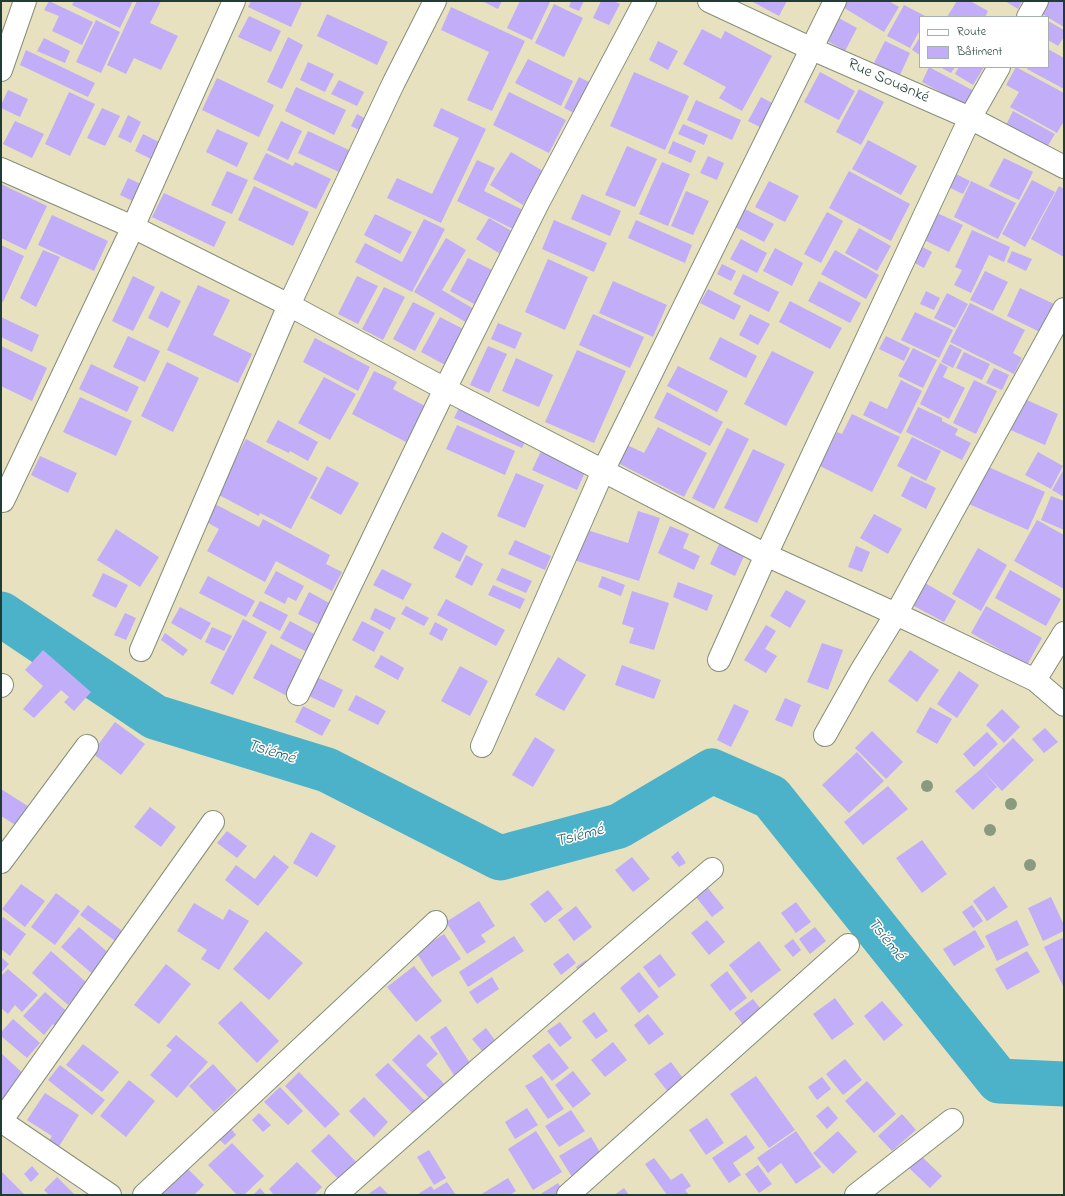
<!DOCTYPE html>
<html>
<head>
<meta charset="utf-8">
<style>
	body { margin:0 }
	#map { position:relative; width:1065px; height:1196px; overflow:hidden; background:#e8e1bf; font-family:"Indie Flower",sans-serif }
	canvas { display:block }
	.frame { position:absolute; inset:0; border:2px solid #1f3d34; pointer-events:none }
	.legend { position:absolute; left:919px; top:16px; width:130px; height:52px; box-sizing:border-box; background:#fff; border:1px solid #a5b1ae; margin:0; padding:5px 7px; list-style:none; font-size:12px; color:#1f3d34 }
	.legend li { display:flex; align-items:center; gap:8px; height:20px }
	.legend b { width:20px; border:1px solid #a5b1ae }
</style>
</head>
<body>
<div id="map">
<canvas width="1065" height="1196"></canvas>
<div class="frame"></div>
<ul class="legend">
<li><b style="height:5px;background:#fff"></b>Route</li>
<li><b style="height:11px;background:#c1adf8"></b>Bâtiment</li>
</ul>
</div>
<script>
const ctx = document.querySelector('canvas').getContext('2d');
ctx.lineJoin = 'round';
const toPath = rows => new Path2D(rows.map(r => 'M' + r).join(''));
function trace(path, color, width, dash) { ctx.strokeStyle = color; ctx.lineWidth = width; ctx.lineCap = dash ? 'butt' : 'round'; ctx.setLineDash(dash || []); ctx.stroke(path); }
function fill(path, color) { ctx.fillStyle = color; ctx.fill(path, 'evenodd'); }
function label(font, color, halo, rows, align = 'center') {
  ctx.font = font + ' "Indie Flower",sans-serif'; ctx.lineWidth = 3; ctx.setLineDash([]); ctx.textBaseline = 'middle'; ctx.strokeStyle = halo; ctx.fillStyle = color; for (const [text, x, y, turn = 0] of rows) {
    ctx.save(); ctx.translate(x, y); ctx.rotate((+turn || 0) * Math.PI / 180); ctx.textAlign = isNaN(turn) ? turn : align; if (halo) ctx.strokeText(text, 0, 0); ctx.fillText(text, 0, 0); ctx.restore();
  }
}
const river = toPath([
	[1,614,155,717,327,770,500,858,619,826,712,771,771,797,999,1081,1064,1084]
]);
const building = toPath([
	[49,1,93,22,82,45,52,31,59,16,44,10],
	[74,1,133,1,120,28,72,5],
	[137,1,161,1,150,23,178,36,161,70,134,58,126,74,107,65],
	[251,1,298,1,302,3,291,27,248,7],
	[482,1,502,1,498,9],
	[520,1,550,2,532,40,507,28],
	[571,1,584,1,579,11,569,7],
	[601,1,614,1,620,4,609,25,593,18],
	[751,1,787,1,779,16],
	[844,1,889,1,899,7,884,32,841,6],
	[957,1,970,1,988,11,985,17,947,17],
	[1005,1,1022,1,1018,9],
	[1046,1,1064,1,1064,27,1039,12],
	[554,4,583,18,564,57,535,43],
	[904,5,927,17,920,17,920,30,910,48,887,36],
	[451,7,525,41,492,111,467,100,489,52,441,30],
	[327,14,388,42,377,65,317,36],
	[249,16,281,31,271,52,238,37],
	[837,17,857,28,845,51,824,39],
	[96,20,120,32,101,73,76,62],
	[1048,21,1064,30,1064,37,1058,46,1048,40],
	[702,29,721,39,725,31,772,56,742,111,719,98,726,87,683,64],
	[288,37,303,45,282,89,267,82],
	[920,37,920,55,912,50],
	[44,38,70,51,65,63,37,51],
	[658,41,678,51,668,70,649,60],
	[885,41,910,53,900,75,874,63],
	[1048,49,1064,58,1064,89,1027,69,1029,67,1048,67],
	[26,50,95,83,88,97,20,65],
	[528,59,573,81,561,106,515,83],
	[308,62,334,74,325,92,300,80],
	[929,67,974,91,966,106,922,82],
	[940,67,955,67,951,73],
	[959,67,984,67,973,85,955,74],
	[1016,67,1064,93,1064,121,1057,133,1010,107,1019,92,1006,85],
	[634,72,689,96,665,150,610,126],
	[820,72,855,91,839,120,804,102],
	[579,77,595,85,580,116,564,108],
	[217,78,274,105,259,137,202,110],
	[339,80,364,92,357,106,331,94],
	[296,87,346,110,334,135,285,111],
	[859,89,884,102,861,145,836,132],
	[8,90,28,99,20,117,1,108,1,105],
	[69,92,95,104,70,156,45,144],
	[509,92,566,120,549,153,493,125],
	[761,97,772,103,760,127,748,121],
	[696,100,741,120,732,140,687,120],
	[102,108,120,116,105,146,87,138],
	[441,108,486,129,441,223,387,198,397,178,432,194,459,138,433,126],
	[1013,111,1055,134,1047,147,1006,125],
	[357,114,366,119,361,131,351,126],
	[128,115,141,122,131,143,118,137],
	[15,121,44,134,32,158,3,144],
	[281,121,302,131,288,160,267,150],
	[683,124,708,135,704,145,678,134],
	[217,129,248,143,237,167,206,152],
	[308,131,349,150,339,172,298,153],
	[143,134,161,143,153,160,135,151],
	[868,140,917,166,901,195,852,169],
	[673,141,696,151,691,163,668,153],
	[627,146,657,159,635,207,605,195],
	[511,152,543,171,523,205,490,185],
	[266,153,293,166,295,162,331,179,316,209,253,179],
	[708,156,724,163,717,180,700,173],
	[1004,158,1033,172,1019,200,989,186],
	[477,160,495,168,484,191,523,210,513,229,457,201],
	[662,162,690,174,668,226,639,214],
	[948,170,970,181,963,194,942,184],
	[227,171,248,180,232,214,211,205],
	[849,171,910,204,891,241,829,208],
	[128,178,145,186,137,203,120,195],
	[1032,180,1055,192,1025,247,1002,234],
	[769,181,799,196,785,222,755,207],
	[971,181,1016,203,998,239,954,217],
	[1,184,47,206,26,250,1,238],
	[254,186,309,212,293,246,238,220],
	[1059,186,1064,189,1064,257,1031,239],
	[686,191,709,201,693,235,671,226],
	[164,193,226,222,214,247,152,217],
	[582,194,621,211,610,236,571,219],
	[745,209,774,224,764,242,735,227],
	[827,212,843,221,821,263,804,254],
	[935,212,963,225,949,252,922,239],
	[375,214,412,232,400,254,364,235],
	[52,215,108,241,94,271,38,245],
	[489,218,515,233,502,255,476,239],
	[424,219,445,229,412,292,355,262,365,243,402,262],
	[554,220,607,243,594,272,542,249],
	[636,220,692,245,685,263,628,238],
	[859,228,891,246,877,271,845,253],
	[972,230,1010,247,1004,262,989,255,971,293,954,285,962,270,955,267],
	[446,238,466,250,442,290,477,311,469,324,414,292],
	[741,239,767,253,757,273,730,259],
	[915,243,932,252,924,268,907,259],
	[1,245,24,256,3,302,1,301],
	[775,248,803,263,792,286,763,271],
	[43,250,60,257,36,307,20,298],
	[835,250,879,275,866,299,821,274],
	[1012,251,1032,259,1026,271,1007,262],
	[468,258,496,272,478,306,450,291],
	[548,259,588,277,565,330,525,312],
	[722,264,736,271,731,281,717,274],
	[985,271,1008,282,993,311,970,300],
	[743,274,779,292,769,312,733,294],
	[133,276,155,287,133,331,112,321],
	[357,276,378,286,358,324,338,314],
	[613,281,667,305,653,337,599,313],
	[819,281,861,303,850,323,808,301],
	[198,285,230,300,213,335,252,354,238,383,167,350],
	[384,287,405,297,383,340,362,329],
	[1020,288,1054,304,1040,332,1007,316],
	[708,289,741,306,734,320,700,303],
	[161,291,181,301,168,328,148,318],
	[926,291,940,298,934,310,920,304],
	[947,293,968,304,955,328,934,318],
	[790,301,842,328,830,349,779,322],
	[413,302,435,313,415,351,393,339],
	[970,303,1025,330,1013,353,1022,358,1014,374,950,342],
	[915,312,953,330,939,358,901,340],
	[593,314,644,337,630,368,579,345],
	[750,314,770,324,758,345,739,335],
	[1,317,39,335,32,352,1,337],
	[440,317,465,330,447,366,421,352],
	[498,323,522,333,515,349,491,339],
	[128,336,160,351,145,382,113,367],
	[886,336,910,348,904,361,879,349],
	[720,337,757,356,746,378,709,359],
	[315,338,370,367,358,391,303,362],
	[950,344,962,350,953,368,941,362],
	[1,346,47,368,32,401,1,386],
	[488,346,507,354,489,393,470,385],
	[913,348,937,360,923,388,898,376],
	[577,350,626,371,594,443,545,422],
	[772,351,814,372,786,426,744,404],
	[964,352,990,364,982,380,956,368],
	[516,358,553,375,539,407,502,391],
	[167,362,199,378,173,432,141,416],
	[940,363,948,367,943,377,965,388,949,419,920,404],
	[91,364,139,387,127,412,79,389],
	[678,366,728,391,717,412,667,386],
	[994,368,1009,375,1002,390,986,383],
	[374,371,397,382,393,389,425,406,406,442,352,414],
	[324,377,356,394,330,440,298,423],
	[901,380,922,391,901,434,863,415,870,401,887,409],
	[974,380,997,391,976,434,953,423],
	[667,392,723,422,710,446,654,418],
	[80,397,132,421,116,456,63,432],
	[1020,397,1058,414,1045,445,1006,428],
	[460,406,528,435,522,448,454,418],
	[918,407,942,418,942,421,958,429,955,435,971,443,962,460,906,432],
	[852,414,900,437,872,492,820,466,837,432,842,434],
	[278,420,318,442,308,461,290,451,289,453,266,442],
	[457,425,515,451,505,475,446,449],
	[658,427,707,453,684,497,618,463,627,445,644,453],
	[727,428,749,439,714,509,692,498],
	[912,437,941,451,926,481,897,466],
	[246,439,318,478,291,529,260,513,259,516,217,494],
	[753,449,785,464,757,523,724,508],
	[541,451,586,470,577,490,532,470],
	[1038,452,1063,466,1051,489,1025,475],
	[40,456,77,473,68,493,31,475],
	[327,466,359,483,341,515,310,498],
	[986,466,1045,492,1028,530,969,504],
	[1064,469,1064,497,1052,490],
	[516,473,544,485,525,528,497,516],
	[911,476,936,488,926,509,901,496],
	[1051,496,1064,501,1064,530,1041,520],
	[213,503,259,527,263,519,330,555,326,564,342,572,332,591,276,561,265,582,207,551,219,529,203,520],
	[638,511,660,518,639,581,574,560,584,529,628,543],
	[874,514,902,529,888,554,860,538],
	[1037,520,1064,535,1064,589,1014,561],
	[670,526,689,534,683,548,700,556,694,570,658,553],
	[116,529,159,557,140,587,97,560],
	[442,532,468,546,460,562,433,548],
	[515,540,551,556,545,570,508,554],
	[720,542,745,554,735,576,710,564],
	[856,546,870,552,862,572,848,567],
	[978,548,1007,565,981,611,952,594],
	[466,555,483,564,472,586,455,577],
	[502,568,532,581,526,593,496,580],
	[382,569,412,584,403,600,373,585],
	[1010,570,1061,599,1046,626,995,598],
	[276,571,304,586,296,601,288,597,285,604,264,593],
	[103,573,128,585,116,608,92,596],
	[208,576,255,601,246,617,199,593],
	[602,576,625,585,621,596,598,587],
	[678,582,713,595,707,611,673,597],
	[925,583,956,601,944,622,912,605],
	[493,585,525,599,520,609,488,595],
	[786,590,806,601,790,628,770,616],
	[632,591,669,603,654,650,629,643,634,628,622,624],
	[309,592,333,605,322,626,298,614],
	[446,599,505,630,496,646,437,615],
	[260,601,288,615,280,631,252,616],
	[406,606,429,618,424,626,401,614],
	[986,606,1042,638,1027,665,971,633],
	[180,607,211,623,201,640,171,623],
	[375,608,396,618,390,630,370,619],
	[125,613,136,618,126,640,114,635],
	[243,619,267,632,233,695,210,683],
	[290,621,316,635,307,652,280,638],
	[362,621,384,632,374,652,352,640],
	[435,622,448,629,442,641,429,634],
	[766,625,776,631,765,649,777,656,766,673,744,660],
	[212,627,232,636,224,651,205,642],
	[165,633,188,650,183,656,161,640],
	[822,643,843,650,828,690,807,682],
	[271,644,307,663,289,697,253,678],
	[43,650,91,692,74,711,64,702,69,697,61,690,34,718,23,709,43,686,25,670],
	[910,650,939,670,917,702,888,681],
	[381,655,404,668,398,680,374,667],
	[558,657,586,675,564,711,535,695],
	[622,665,661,680,654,699,615,685],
	[460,666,488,681,470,716,441,701],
	[959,671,979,685,957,718,937,704],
	[317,677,343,690,334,708,307,695],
	[356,695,386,711,378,725,348,710],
	[785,698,801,705,792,727,775,720],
	[734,704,749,711,731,747,717,740],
	[303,706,331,720,322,736,295,722],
	[930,707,952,719,937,744,916,732],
	[1002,709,1020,727,1004,743,986,725],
	[115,722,145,744,121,775,92,753],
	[1045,728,1058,742,1044,753,1032,739],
	[872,731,903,762,886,779,855,748],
	[987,732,998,744,974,767,963,754],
	[535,737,555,750,533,787,512,775],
	[1013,738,1034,760,1002,791,983,771,997,787,973,810,955,791,981,769],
	[857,752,884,781,849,813,822,785],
	[888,786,908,809,863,845,844,822],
	[1,789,34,810,22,829,1,816],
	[150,807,176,827,161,847,134,827],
	[227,831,247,846,237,858,217,843],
	[311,832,336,846,317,877,293,863],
	[922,840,947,874,922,893,896,858],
	[678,851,686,863,679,867,671,857],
	[274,855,289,867,258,906,225,880,236,865,255,879],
	[632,857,650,879,633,892,615,870],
	[21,884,45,901,25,927,2,909],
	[994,886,1008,907,987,921,973,901],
	[708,888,724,908,712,917,696,897],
	[548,890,563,909,545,923,530,904],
	[56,893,80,911,55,945,31,927],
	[1051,897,1064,925,1064,931,1043,941,1028,908],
	[479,901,495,926,481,935,486,942,467,954,446,922],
	[796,902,811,922,796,933,781,913],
	[194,903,223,920,229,909,249,921,219,970,201,959,207,950,177,931],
	[88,905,129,936,122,946,80,915],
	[972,905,983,921,973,928,962,912],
	[576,906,592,927,574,941,558,920],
	[3,917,26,934,10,956,1,949,1,920],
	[707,920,725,942,709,955,691,933],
	[1017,920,1029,945,997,961,985,936],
	[79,927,112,956,95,976,61,947],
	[815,927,826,941,810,954,799,939],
	[975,930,985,947,954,966,943,949],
	[266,931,303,963,269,1000,233,969],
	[444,934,461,959,432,977,416,952],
	[514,936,524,951,468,987,459,972],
	[1064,937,1064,988,1044,947],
	[793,939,801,950,793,957,784,946],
	[759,941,781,970,751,993,729,965],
	[51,951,87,983,68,1005,32,973],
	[1027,951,1040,972,1007,990,995,969],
	[568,953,576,963,561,975,553,964],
	[660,954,676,975,659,988,643,967],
	[1,957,9,964,1,973],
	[586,960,592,968,582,975,576,967],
	[166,964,191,984,159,1024,134,1005],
	[414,966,442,1001,416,1022,387,987],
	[8,969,38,995,22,1012,15,1005,8,1014,1,1008,1,976],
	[727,971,747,998,730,1011,710,985],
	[639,972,659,997,639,1013,620,988],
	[492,977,499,989,477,1004,469,992],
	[45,992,73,1017,60,1031,53,1024,44,1035,23,1016],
	[835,998,854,1024,832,1040,813,1014],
	[753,999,767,1017,748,1031,734,1013],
	[241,1001,279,1041,257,1063,218,1023],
	[882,1001,903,1025,884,1041,864,1016],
	[594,1012,608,1031,596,1039,582,1021],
	[648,1014,664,1034,649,1045,634,1025],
	[13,1019,40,1043,27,1058,1,1036,1,1032],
	[560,1022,572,1038,560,1047,547,1031],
	[446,1026,472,1066,455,1077,430,1037],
	[486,1028,500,1047,487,1057,472,1039],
	[419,1034,438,1054,426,1065,450,1090,436,1105,392,1060],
	[176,1035,208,1062,177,1098,150,1075,172,1050,166,1046],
	[613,1042,627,1060,605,1077,591,1060],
	[549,1043,569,1068,552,1081,532,1056],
	[83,1044,119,1072,102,1092,66,1065],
	[2,1054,27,1077,1,1106,1,1055],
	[845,1059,862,1080,843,1095,826,1074],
	[671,1062,688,1085,672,1097,654,1074],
	[388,1063,428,1104,415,1116,375,1075],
	[213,1064,237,1090,214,1112,189,1086],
	[60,1065,105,1100,92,1115,48,1080],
	[573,1071,591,1094,573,1108,555,1085],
	[299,1072,340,1114,325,1128,285,1086],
	[542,1076,564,1109,548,1119,525,1086],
	[756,1076,795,1130,769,1148,730,1094],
	[822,1077,831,1089,817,1100,808,1087],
	[129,1080,155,1101,126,1137,100,1116],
	[867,1081,896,1114,874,1133,845,1101],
	[280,1087,303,1111,288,1125,264,1102],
	[45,1093,79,1115,56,1151,46,1145,52,1136,27,1120],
	[364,1097,388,1122,374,1137,349,1111],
	[828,1106,838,1118,827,1129,816,1116],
	[527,1108,538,1125,515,1139,505,1122],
	[571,1110,585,1131,559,1147,545,1126],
	[259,1113,271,1125,263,1132,252,1120],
	[902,1114,916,1130,892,1151,878,1136],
	[707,1118,724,1143,706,1155,689,1130],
	[228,1125,236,1135,225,1145,216,1136],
	[536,1131,562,1172,533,1190,508,1149],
	[796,1131,821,1167,796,1184,781,1163,768,1173,757,1158],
	[838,1131,857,1152,833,1174,813,1153],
	[329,1134,361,1167,343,1184,311,1151],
	[746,1135,755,1148,733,1163,741,1175,729,1183,712,1158],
	[591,1137,605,1161,574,1180,559,1156],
	[232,1143,264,1176,244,1195,237,1195,208,1165],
	[429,1150,446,1178,434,1185,417,1157],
	[921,1156,942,1176,930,1188,909,1168],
	[654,1158,671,1180,682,1173,691,1186,685,1190,689,1195,667,1195,645,1164],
	[297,1162,322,1187,314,1195,274,1195,269,1189],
	[758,1165,772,1184,759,1193,745,1174],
	[32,1166,39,1174,31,1182,24,1174],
	[187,1168,204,1185,194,1195,159,1195],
	[2,1172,25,1195,1,1195,1,1173],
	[57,1177,75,1195,49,1195,44,1190],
	[508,1178,516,1191,510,1195,480,1195],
	[447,1182,456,1195,419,1195,418,1194,431,1186,434,1190],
	[558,1183,565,1194,539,1195],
	[380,1186,389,1195,367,1195],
	[260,1188,266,1195,253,1195],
	[624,1188,629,1195,614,1195]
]);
const minor = toPath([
	[709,1,812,49,970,118,1064,167],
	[1028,17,1037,1],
	[1,70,25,1],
	[1,169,133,227,289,305,445,389,766,555,911,621,1035,680,1064,705],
	[3,501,133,227,234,1],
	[141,650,289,305,393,84,435,1],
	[719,660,766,555,970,118,999,67],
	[1035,680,1064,633],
	[1,686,2,685],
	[298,694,445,389,538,203,645,1],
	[825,735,861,671,896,614,1064,309],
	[482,746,603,471,835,1],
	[1,862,87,746],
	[1,1121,213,822],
	[1,1121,110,1195],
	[144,1195,436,922],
	[336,1195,480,1068,712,869],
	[568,1195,848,945],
	[856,1195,952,1120]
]);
const trees = [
	[927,786],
	[1011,804],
	[990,830],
	[1030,865]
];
const streetNames = [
	["Rue Souanké",888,82,24]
];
const waterNames = [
	["Tsiémé",271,753,17],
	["Tsiémé",580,837,-15],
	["Tsiémé",885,940,51]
];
trace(river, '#4bb2c9', 45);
fill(building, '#c1adf8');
trace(minor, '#848f7a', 24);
trace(minor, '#fff', 22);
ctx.fillStyle = '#8a9b7d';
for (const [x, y] of trees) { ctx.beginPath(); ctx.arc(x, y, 6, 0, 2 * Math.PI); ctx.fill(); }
label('16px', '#1f3d34', '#fff', streetNames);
label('italic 17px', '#2e6668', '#fff', waterNames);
</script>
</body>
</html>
